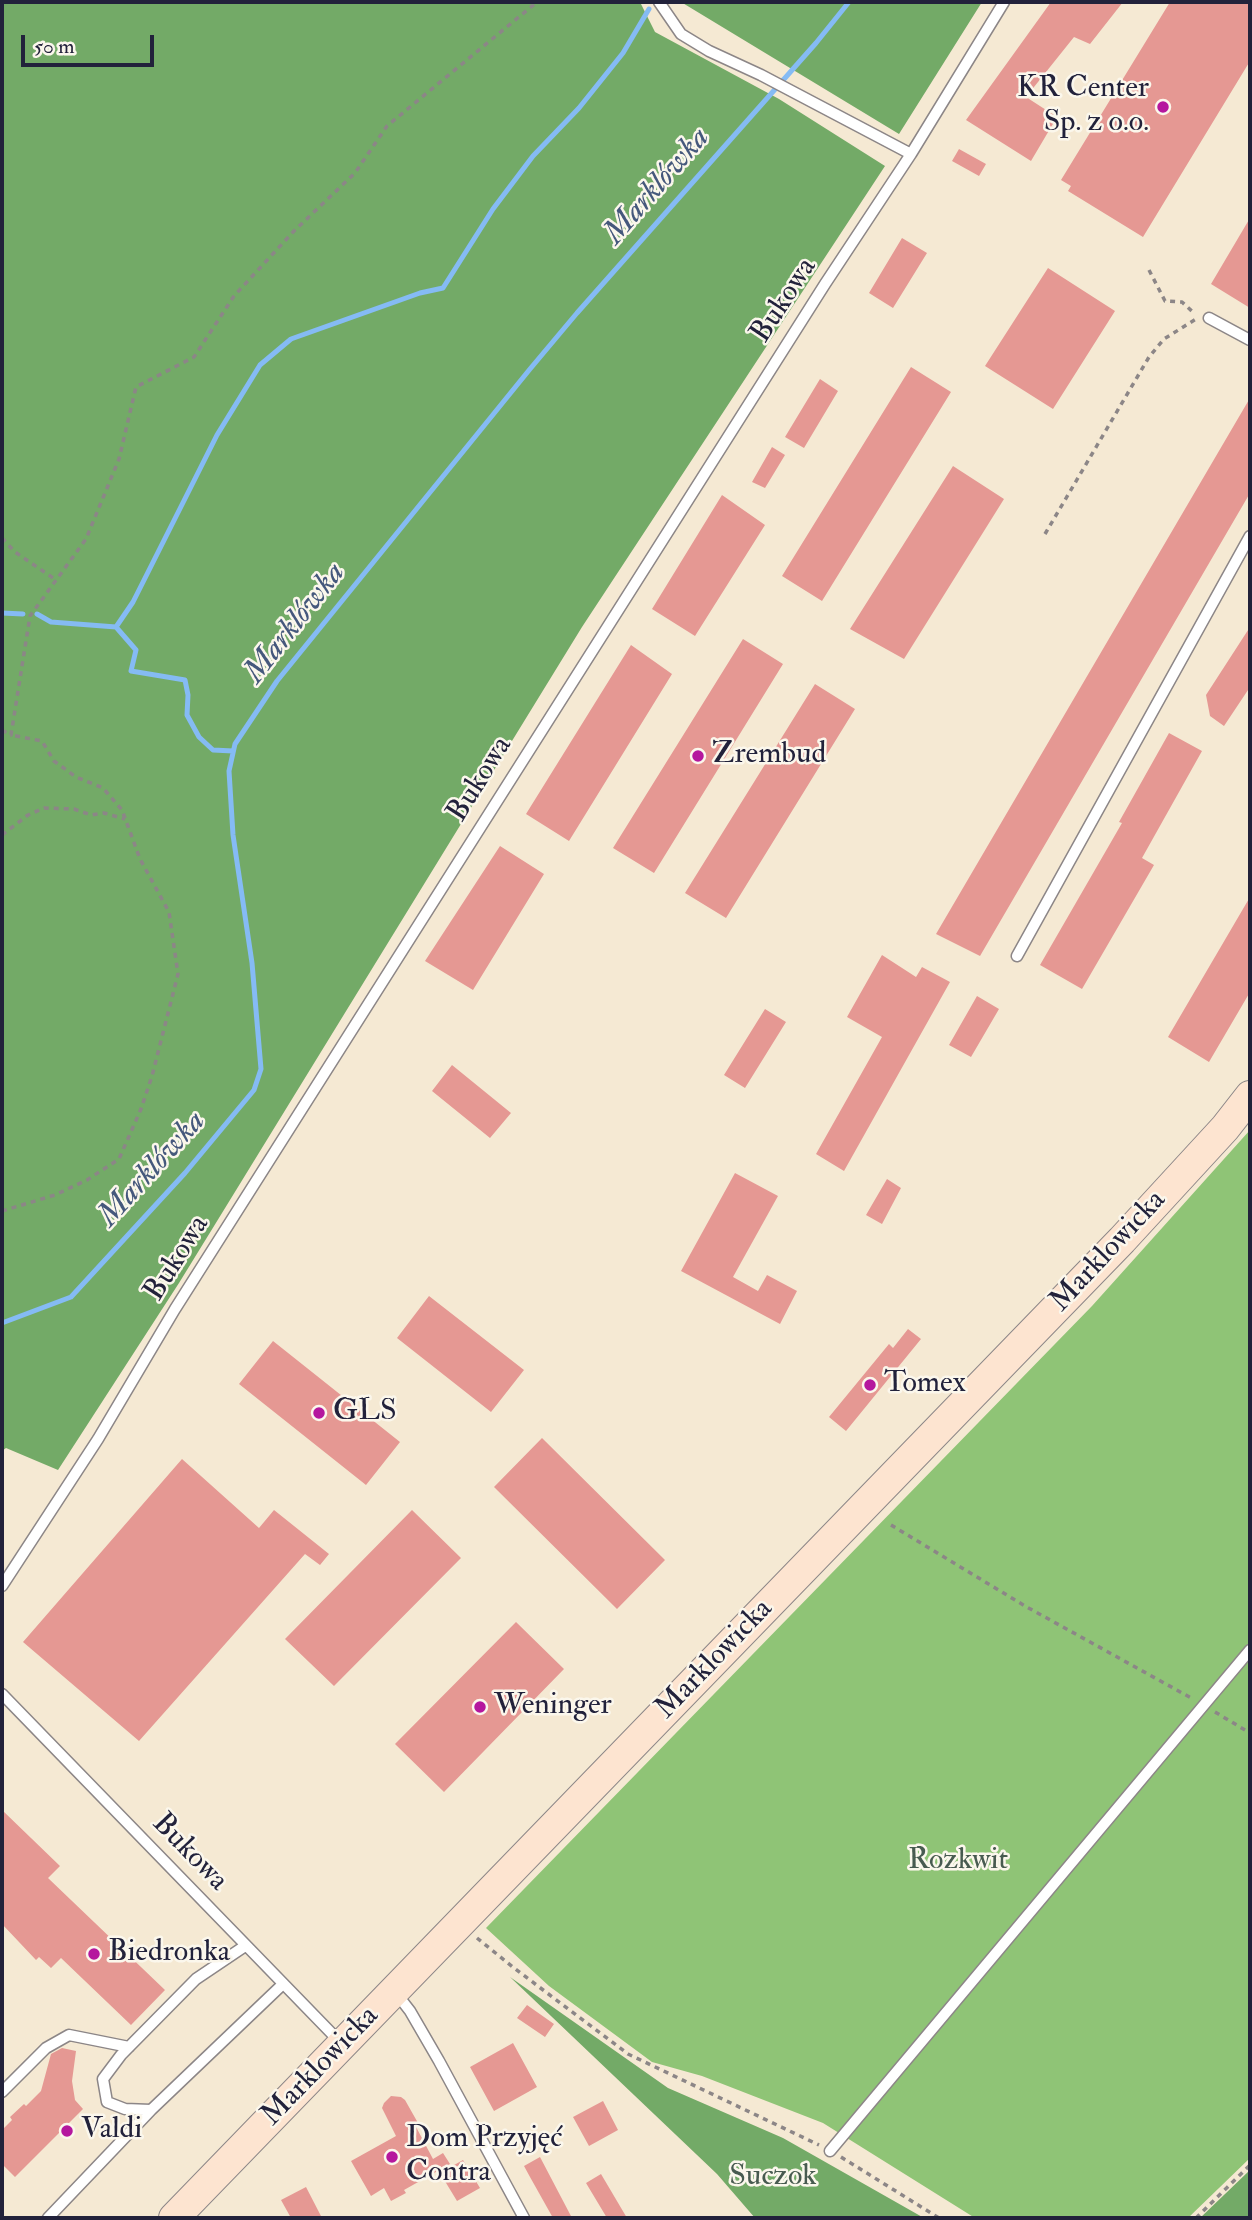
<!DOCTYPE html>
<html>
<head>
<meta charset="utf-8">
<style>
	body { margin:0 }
	#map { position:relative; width:1252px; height:2220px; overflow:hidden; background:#f5e9d3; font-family:"IM FELL Double Pica",serif }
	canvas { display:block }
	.frame { position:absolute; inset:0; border:4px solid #22223b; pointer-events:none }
	.scale { position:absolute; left:21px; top:35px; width:133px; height:32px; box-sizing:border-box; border:4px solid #22223b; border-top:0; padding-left:9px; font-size:21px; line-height:24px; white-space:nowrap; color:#22223b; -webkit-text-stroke:5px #fbf7ec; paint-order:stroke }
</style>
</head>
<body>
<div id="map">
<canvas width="1252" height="2220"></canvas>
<div class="frame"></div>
<div class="scale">50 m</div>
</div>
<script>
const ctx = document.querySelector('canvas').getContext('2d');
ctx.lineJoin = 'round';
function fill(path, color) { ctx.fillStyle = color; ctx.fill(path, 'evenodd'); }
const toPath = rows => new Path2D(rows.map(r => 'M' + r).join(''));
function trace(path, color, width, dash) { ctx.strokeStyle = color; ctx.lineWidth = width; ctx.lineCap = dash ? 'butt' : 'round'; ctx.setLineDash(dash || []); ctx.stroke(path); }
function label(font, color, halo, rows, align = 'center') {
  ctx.font = font + ' "IM FELL Double Pica",serif'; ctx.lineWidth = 5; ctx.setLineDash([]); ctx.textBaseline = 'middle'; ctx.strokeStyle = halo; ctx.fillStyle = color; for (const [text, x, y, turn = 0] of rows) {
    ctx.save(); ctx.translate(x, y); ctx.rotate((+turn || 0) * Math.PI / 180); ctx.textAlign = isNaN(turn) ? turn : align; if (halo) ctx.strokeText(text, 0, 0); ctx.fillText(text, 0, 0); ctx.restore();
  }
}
const green = toPath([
	[1250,1130,1250,2158,1188,2218,975,2218,823,2123,702,2076,652,2062,549,1986,486,1928,1092,1306]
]);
const forest = toPath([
	[2,2,640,2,655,32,779,99,885,166,582,627,179,1283,58,1470,6,1448,2,1451],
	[681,2,982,2,899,134],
	[510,1977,668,2088,783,2138,924,2218,755,2218,717,2174],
	[1250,2170,1250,2218,1200,2218]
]);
const stream = toPath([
	[2,613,23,614],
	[37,614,51,622,116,627,136,650,131,671,185,680,188,695,187,715,199,737,213,750,233,751],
	[116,627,133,602,217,435,260,365,291,339,420,293,443,288,493,209,533,156,579,108,623,53,649,9],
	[2,1323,71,1297,185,1173,254,1090,261,1069,252,963,233,835,229,771,235,744,277,681,530,369,577,313,816,43,849,2]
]);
const building = toPath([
	[1051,2,1123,2,1090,44,1074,37,1026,97,1057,117,1031,161,966,120],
	[1170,2,1250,2,1250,61,1143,237,1068,191,1071,186,1061,180],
	[959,149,986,164,979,176,952,161],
	[1250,218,1250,308,1211,284],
	[902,238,927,253,893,308,869,293],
	[1048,268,1115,311,1053,409,985,366],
	[911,367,951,392,822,601,782,576],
	[820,379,838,391,804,448,785,437],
	[1250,398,1250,493,980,956,936,934],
	[772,447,785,455,765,488,752,482],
	[953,466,1004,499,904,659,850,629],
	[722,495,765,525,695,636,652,609],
	[1250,627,1250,687,1224,726,1210,716,1206,695],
	[743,639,783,664,654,873,613,848],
	[631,645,672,674,569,841,526,814],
	[815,684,855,709,726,918,685,893],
	[1169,733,1202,751,1142,858,1154,865,1082,989,1040,965,1122,823,1119,822],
	[500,846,544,874,473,990,425,961],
	[1250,897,1250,992,1209,1062,1168,1037],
	[882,955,916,977,922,967,950,982,844,1171,816,1154,882,1037,847,1017],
	[977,996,999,1009,971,1057,949,1045],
	[765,1009,786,1022,745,1088,724,1075],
	[452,1065,511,1113,490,1138,432,1091],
	[735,1173,778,1196,733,1277,758,1291,767,1275,797,1291,780,1324,681,1271],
	[887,1179,901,1188,882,1224,866,1215],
	[429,1296,524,1370,491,1412,397,1338],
	[908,1329,921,1339,846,1431,829,1417,889,1344,893,1348],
	[273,1341,400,1442,366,1485,239,1384],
	[542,1438,665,1560,617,1609,494,1487],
	[182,1459,259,1528,274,1510,329,1554,320,1565,305,1554,139,1741,23,1642],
	[412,1510,461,1558,334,1686,285,1639],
	[516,1622,564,1669,444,1792,395,1744],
	[2,1810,60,1866,48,1878,165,1990,131,2025,61,1958,51,1968,39,1957,36,1960,2,1924],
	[527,2005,554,2024,545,2037,517,2018],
	[513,2043,537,2087,494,2111,470,2067],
	[62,2048,76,2051,72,2081,75,2100,83,2109,15,2177,2,2164,2,2130,12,2120,10,2117,24,2104,26,2106,41,2091,51,2054],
	[391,2096,401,2097,405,2100,418,2123,415,2125,433,2159,443,2153,450,2164,404,2190,406,2193,391,2201,384,2188,371,2196,351,2161,396,2136,382,2108,384,2103],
	[603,2101,618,2130,589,2146,573,2117],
	[540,2157,572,2218,553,2218,530,2177,524,2166],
	[463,2160,480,2188,457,2201,440,2173],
	[601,2174,627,2218,607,2218,586,2183],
	[306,2187,322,2218,291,2218,281,2200]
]);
const path = toPath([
	[1149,270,1165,301,1182,302,1195,314],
	[1045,534,1149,357,1164,339,1196,319],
	[2,538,15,552,56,580],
	[2,730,11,735,30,616,86,539,119,459,136,387,194,357,234,296,294,231,355,173,387,126,537,2],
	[2,835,28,815,44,808,74,809,91,815,104,813,125,819],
	[2,1211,55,1195,87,1180,119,1159,141,1109,152,1076,178,974,169,912,140,859,122,810,103,788,76,777,54,761,42,741,11,735],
	[891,1525,1025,1606,1193,1699],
	[1215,1712,1250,1733],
	[477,1938,514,1968,628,2054,819,2145],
	[841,2157,939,2218],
	[1196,2218,1250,2165]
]);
const lane = toPath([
	[659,2,681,34,709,51,761,75,911,154],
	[1209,318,1250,340],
	[1017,956,1250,536],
	[2,1586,98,1439,175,1309,825,284,911,154,1004,2],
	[2,1694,340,2042],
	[245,1946,196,1979,121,2055,103,2079,107,2102,125,2109,151,2110,283,1984],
	[396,1993,410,2011,439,2061,524,2218],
	[2,2092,46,2048,69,2035,129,2047],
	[830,2151,1250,1650],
	[48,2218,151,2110]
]);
const secondary = toPath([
	[174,2218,1122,1240,1225,1128,1250,1096]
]);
const markers = [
	[1163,107,7,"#b5179e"],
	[698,756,7,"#b5179e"],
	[870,1385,7,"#b5179e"],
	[319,1413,7,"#b5179e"],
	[480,1707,7,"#b5179e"],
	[94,1954,7,"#b5179e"],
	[67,2131,7,"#b5179e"],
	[392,2157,7,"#b5179e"]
];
const poiNames = [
	["KR Center",1149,90,"right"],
	["Sp. z o.o.",1149,124,"right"],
	["Zrembud",712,756],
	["Tomex",884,1385],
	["GLS",333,1413],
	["Weninger",494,1707],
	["Biedronka",108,1954],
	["Valdi",81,2131],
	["Dom Przyjęć",406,2140],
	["Contra",406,2174]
];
const streetNames = [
	["Bukowa",785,301,-57],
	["Bukowa",481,780,-58],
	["Marklowicka",1109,1252,-47],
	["Bukowa",178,1259,-58],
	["Marklowicka",715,1660,-46],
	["Bukowa",189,1853,46],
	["Marklowicka",321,2067,-46]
];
const parkNames = [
	["Rozkwit",958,1862],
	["Suczok",773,2178]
];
const waterNames = [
	["Marklówka",658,187,-49],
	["Marklówka",296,624,-52],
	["Marklówka",153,1170,-48]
];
fill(green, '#8fc476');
fill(forest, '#73aa67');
trace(stream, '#85bbf4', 5);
fill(building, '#e59893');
trace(lane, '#8c8687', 13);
trace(secondary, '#8c8687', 32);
trace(path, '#8c8687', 3.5, [5, 5]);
trace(lane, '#fff', 10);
trace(secondary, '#fde4d0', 30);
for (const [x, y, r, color] of markers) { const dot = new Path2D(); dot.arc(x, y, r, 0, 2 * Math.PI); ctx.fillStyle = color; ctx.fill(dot); trace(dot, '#fbf7ec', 2.5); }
label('30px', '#22223b', '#fbf7ec', poiNames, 'left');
label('30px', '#22223b', '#fbf7ec', streetNames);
label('30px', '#485b50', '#fbf7ec', parkNames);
label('italic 32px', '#45587c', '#fbf7ec', waterNames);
</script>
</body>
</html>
